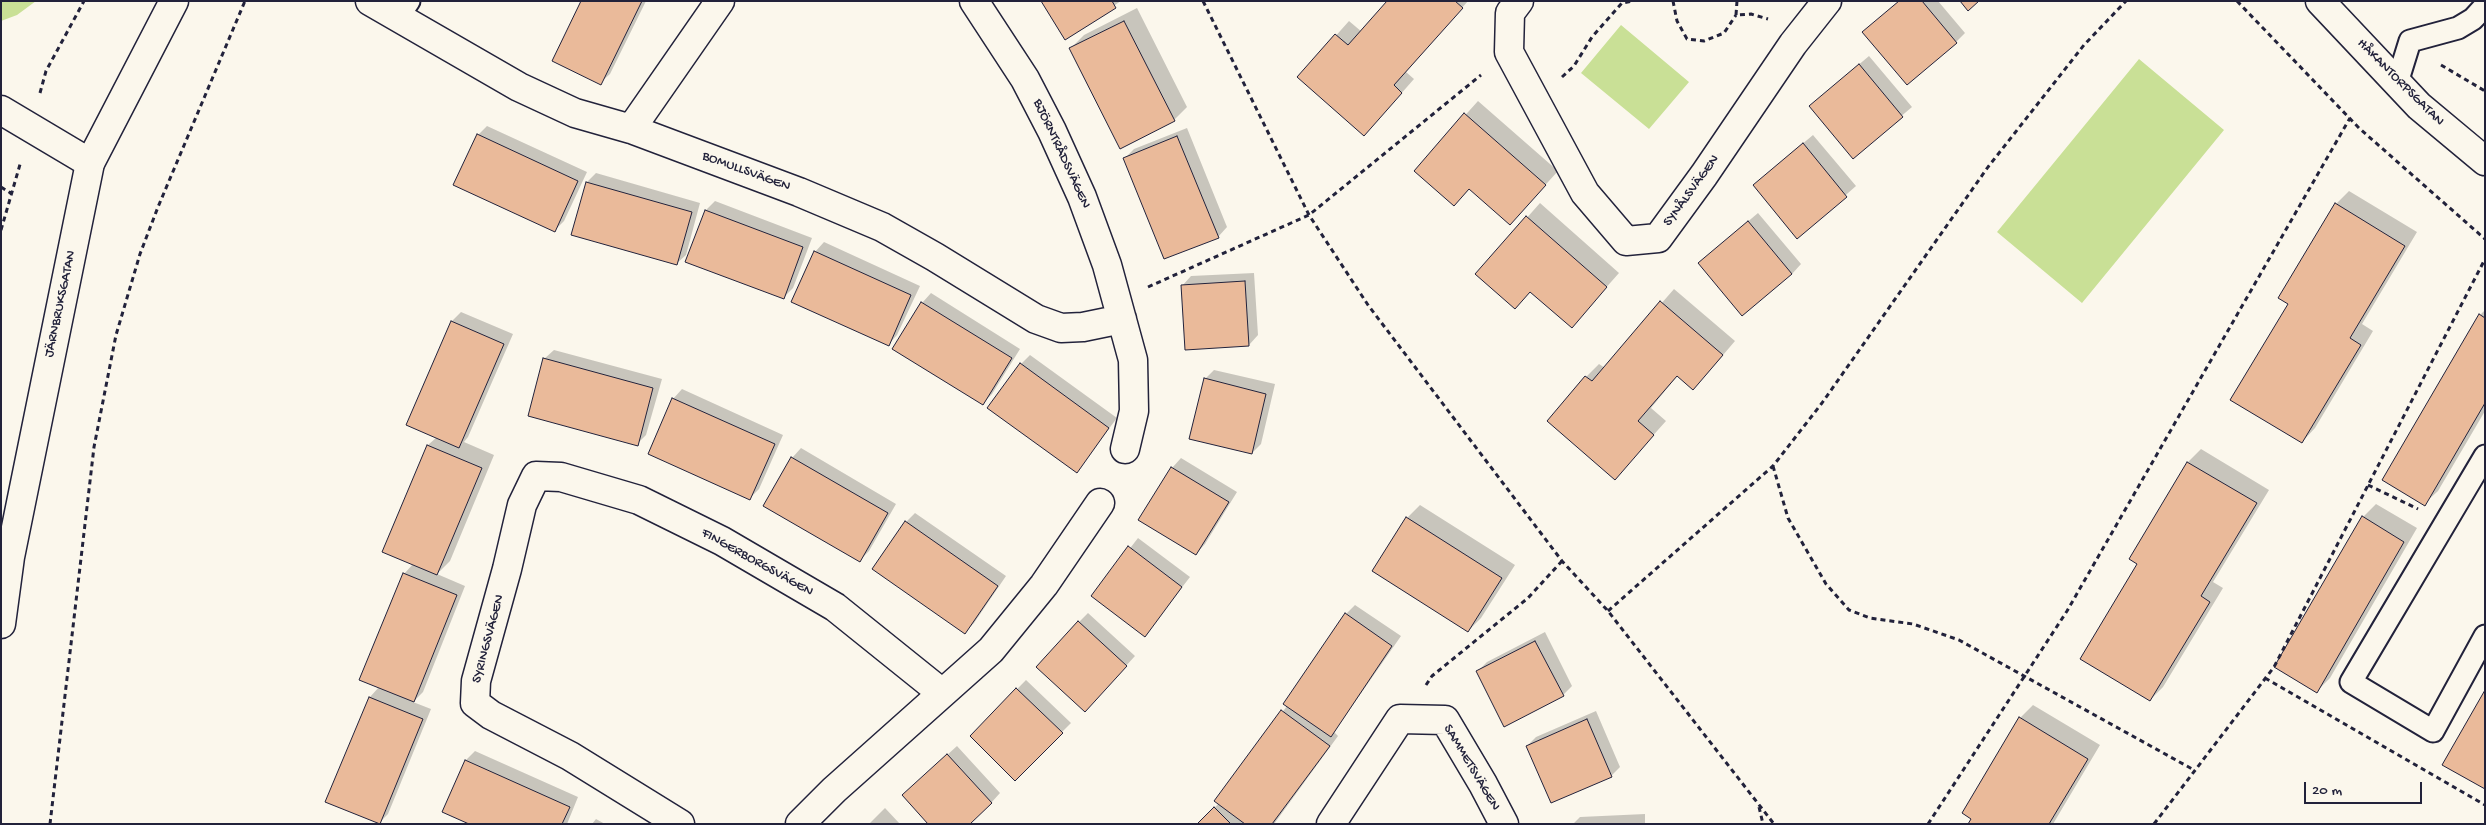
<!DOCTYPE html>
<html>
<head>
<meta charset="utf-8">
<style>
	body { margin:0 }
	#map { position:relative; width:2486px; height:825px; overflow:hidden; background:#fbf7ec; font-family:"Gochi Hand",sans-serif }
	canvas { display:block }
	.frame { position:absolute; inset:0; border:2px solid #22223b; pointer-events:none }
	.scale { position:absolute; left:2304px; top:782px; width:118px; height:22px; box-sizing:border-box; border:2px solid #22223b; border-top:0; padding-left:6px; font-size:15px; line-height:18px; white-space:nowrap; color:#22223b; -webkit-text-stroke:4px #fbf7ec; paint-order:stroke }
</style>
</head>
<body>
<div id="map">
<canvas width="2486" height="825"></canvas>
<div class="frame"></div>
<div class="scale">20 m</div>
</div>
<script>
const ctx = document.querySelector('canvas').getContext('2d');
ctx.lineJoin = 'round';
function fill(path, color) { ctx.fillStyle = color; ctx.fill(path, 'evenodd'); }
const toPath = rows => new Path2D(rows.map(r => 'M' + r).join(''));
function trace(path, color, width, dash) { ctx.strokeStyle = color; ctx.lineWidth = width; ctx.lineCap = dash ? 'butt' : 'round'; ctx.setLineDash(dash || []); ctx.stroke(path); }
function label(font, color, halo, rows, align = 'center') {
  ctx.font = font + ' "Gochi Hand",sans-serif'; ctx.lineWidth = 4.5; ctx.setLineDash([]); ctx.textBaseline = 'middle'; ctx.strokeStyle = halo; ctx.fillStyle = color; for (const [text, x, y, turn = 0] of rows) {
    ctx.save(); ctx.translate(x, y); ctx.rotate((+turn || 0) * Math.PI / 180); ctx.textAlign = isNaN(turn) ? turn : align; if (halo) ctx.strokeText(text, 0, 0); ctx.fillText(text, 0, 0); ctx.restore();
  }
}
const green = toPath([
	[1,1,36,1,17,15,1,21],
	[1621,25,1689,82,1649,129,1581,73],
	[2139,59,2224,130,2082,303,1997,232]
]);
const shadow = toPath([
	[583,1,646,1,610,74,600,83],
	[1043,1,1121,1,1065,38],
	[1389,1,1468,1,1406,72,1414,79,1377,121,1299,77,1349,21,1362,32],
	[1899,1,1938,1,1965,33,1956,42,1864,32],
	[1137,8,1187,107,1174,120,1071,48,1084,35],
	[1869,56,1912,107,1853,157,1810,106],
	[1478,101,1558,171,1510,224,1470,188,1454,205,1415,171],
	[487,126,587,172,564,221,555,230,478,135],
	[1187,128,1227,227,1218,237,1125,158,1134,149],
	[1813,135,1856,186,1798,237,1764,176],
	[596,173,700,203,686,255,676,264,573,234,587,182],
	[2349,191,2417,232,2362,324,2373,331,2315,428,2302,442,2289,304,2336,204],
	[715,201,812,238,793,288,784,297,706,210],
	[1540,203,1619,273,1572,326,1531,291,1477,274],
	[1758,213,1801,264,1792,274,1699,263],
	[824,242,920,286,897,335,888,345,815,252],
	[1254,273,1258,335,1249,345,1182,286,1191,276],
	[1674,289,1735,341,1706,375,1678,375,1651,408,1666,421,1615,478,1586,377,1599,364,1605,368],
	[931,293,1020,349,992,394,982,404,922,303],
	[2485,310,2485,411,2438,491,2424,504,2480,315],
	[461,312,513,334,468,437,464,442,494,455,450,561,437,574,465,586,423,692,413,702,431,709,388,814,379,823,370,697,379,687,404,574,413,564,384,551,428,445,437,437,407,424,452,321],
	[554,350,662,379,646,435,637,444,544,359],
	[1030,355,1117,418,1077,471,1021,364],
	[1214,370,1275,384,1261,444,1252,453,1205,379],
	[682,389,783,435,759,489,750,498,673,399],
	[801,448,896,504,869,551,860,560,765,505,792,458],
	[2201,449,2269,490,2213,582,2223,588,2163,687,2150,700,2139,563,2130,558,2188,462],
	[1181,458,1237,492,1205,544,1196,554,1140,520,1172,468],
	[2376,504,2417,528,2330,678,2317,691,2363,517],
	[1420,505,1515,565,1481,618,1468,631,1373,571,1407,518],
	[915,513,1006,576,974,623,965,632,906,522],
	[1138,538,1190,577,1145,635,1093,596],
	[1355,605,1401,636,1334,732,1338,736,1274,824,1199,824,1219,803,1216,801,1287,706,1346,614],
	[1088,613,1135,656,1094,701,1079,622],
	[1545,632,1572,686,1563,695,1477,672,1487,662],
	[1026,680,1071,723,1015,779,971,736],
	[2033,705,2100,745,2053,824,1969,824,2020,718],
	[1596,711,1620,767,1611,776,1527,746,1536,737],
	[957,746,1000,793,991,803,913,786],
	[475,751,578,797,567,824,472,824,444,811,466,760],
	[885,808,900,824,869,824],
	[1645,814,1645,824,1573,824,1580,817],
	[596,819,605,824,592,824]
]);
const building = toPath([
	[581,1,642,1,601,85,552,61,581,1],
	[1041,1,1112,1,1116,8,1065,40,1041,1],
	[1387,1,1455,1,1463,8,1394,85,1402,93,1364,136,1297,77,1335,34,1348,45,1387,1],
	[1899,1,1922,1,1957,43,1907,85,1862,32,1899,1],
	[1960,1,1979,1,1968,11,1960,1],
	[1124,21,1175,121,1120,149,1069,48,1124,21],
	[1859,64,1903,117,1853,159,1809,106,1859,64],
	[1464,113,1546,185,1510,225,1469,189,1454,206,1414,171,1464,113],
	[477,134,578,181,555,232,453,185,477,134],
	[1177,136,1219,238,1164,259,1123,158,1177,136],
	[1803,143,1847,197,1797,239,1753,185,1803,143],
	[586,182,692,212,677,265,571,235,586,182],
	[2335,203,2405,246,2350,338,2361,345,2302,443,2230,400,2288,304,2278,298,2335,203],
	[705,210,803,247,784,299,685,262,705,210],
	[1526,216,1607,287,1572,328,1530,292,1515,309,1475,274,1526,216],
	[1748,221,1792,274,1742,316,1698,263,1748,221],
	[814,251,911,295,889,346,791,302,814,251],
	[1245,281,1249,346,1185,350,1181,285,1245,281],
	[1660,301,1723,355,1693,390,1677,376,1638,421,1654,435,1615,480,1547,421,1585,376,1592,381,1660,301],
	[921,302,1012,358,983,405,892,349,921,302],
	[2479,314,2485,318,2485,403,2425,506,2382,480,2479,314],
	[451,321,504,344,459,448,406,425,451,321],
	[543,358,653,388,638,446,528,416,543,358],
	[1020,363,1109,428,1077,473,987,408,1020,363],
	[1204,378,1266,394,1252,454,1189,439,1204,378],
	[672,398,775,444,750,500,648,454,672,398],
	[427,445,482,468,437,575,382,552,427,445],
	[791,457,888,513,860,562,763,506,791,457],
	[2187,462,2257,503,2201,596,2210,602,2150,701,2080,659,2137,564,2129,559,2187,462],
	[1171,467,1229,502,1196,555,1138,520,1171,467],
	[2362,516,2404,542,2317,693,2274,667,2362,516],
	[1406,517,1502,578,1468,632,1372,571,1406,517],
	[905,521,998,586,965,634,872,569,905,521],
	[1128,546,1182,587,1145,637,1091,596,1128,546],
	[403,573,457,595,414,702,359,680,403,573],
	[1345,613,1392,646,1331,737,1283,704,1345,613],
	[1078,621,1127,666,1085,712,1036,667,1078,621],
	[1535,641,1564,696,1504,727,1476,671,1535,641],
	[1016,688,1063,733,1015,781,970,736,1016,688],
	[2485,690,2485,789,2442,765,2485,690],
	[369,697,423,719,380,824,325,802,369,697],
	[1281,710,1330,746,1272,824,1245,824,1214,801,1281,710],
	[2019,717,2088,759,2049,824,1968,824,1971,819,1962,813,2019,717],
	[1587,719,1612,777,1551,803,1526,746,1587,719],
	[947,754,992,803,970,824,928,824,902,795,947,754],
	[465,760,570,807,562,824,469,824,442,812,465,760],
	[1214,807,1231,824,1197,824,1214,807]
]);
const path = toPath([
	[1203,1,1309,215,1368,305,1562,561,1608,611,1774,824],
	[1673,1,1677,21,1687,39,1704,41,1724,33,1736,15],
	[1737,1,1736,15,1751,14,1768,19],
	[2237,1,2359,128,2485,239],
	[2441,65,2485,91],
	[1562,77,1574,66,1592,37,1622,3,1633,1],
	[40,93,46,71,84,1],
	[1,187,12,194],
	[1,230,21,161],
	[1148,287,1309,215,1481,75],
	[1773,466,1788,518,1826,584,1849,610,1870,618,1913,624,1959,640,2194,770],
	[2368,485,2418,509],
	[1608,611,1773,466,1822,403,1988,167,2084,45,2126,1],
	[2265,678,2485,805],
	[1426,685,1432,676,1528,598,1562,561],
	[1759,807,1763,824],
	[50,824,94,447,116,335,140,254,158,207,245,1],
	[1928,824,2067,611,2350,118],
	[2154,824,2274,667,2485,259]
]);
const lane = toPath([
	[398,17,409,1],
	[2397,83,2410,41,2458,28,2473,19,2485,6],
	[2485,456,2351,682,2433,731,2485,636]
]);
const street = toPath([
	[370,1,519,87,575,113,631,129,799,192,882,227,935,257,1036,319,1061,328,1083,327,1122,319],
	[974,1,1025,79,1052,131,1082,197,1107,265,1133,360,1134,411,1125,449],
	[1519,1,1510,13,1509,52,1585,193,1626,241,1658,238,1704,175,1793,44,1827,1],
	[2320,1,2419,106,2485,161],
	[1,110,90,163],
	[631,129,720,1],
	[680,824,570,756,491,715,475,703,476,681,507,569,522,505,536,476,561,477,639,500,722,541,835,607,942,693],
	[800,824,834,790,991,650,1044,585,1100,503],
	[1331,824,1400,719,1445,720,1483,784,1504,824]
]);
const secondary = toPath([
	[1,624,10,557,90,163,174,1]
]);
const streetNames = [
	["HÅKANTORPSGATAN",2400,83,45],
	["BJÖRNTRÅDSVÄGEN",1061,154,65],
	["BOMULLSVÄGEN",746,172,20],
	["SYNÅLSVÄGEN",1692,191,-54],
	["JÄRNBRUKSGATAN",61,304,-78],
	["FINGERBORGSVÄGEN",757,563,29],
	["SYRINGSVÄGEN",489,639,-75],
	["SAMMETSVÄGEN",1471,768,59]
];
fill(green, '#c9e096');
fill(shadow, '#0003');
fill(building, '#eaba9a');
trace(building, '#22223b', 1);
trace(lane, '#22223b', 25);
trace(street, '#22223b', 31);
trace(secondary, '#22223b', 31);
trace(path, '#22223b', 3, [5, 4]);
trace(lane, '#fbf7ec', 21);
trace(street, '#fbf7ec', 28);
trace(secondary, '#fbf7ec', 28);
label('14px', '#22223b', '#fbf7ec', streetNames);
</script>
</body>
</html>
